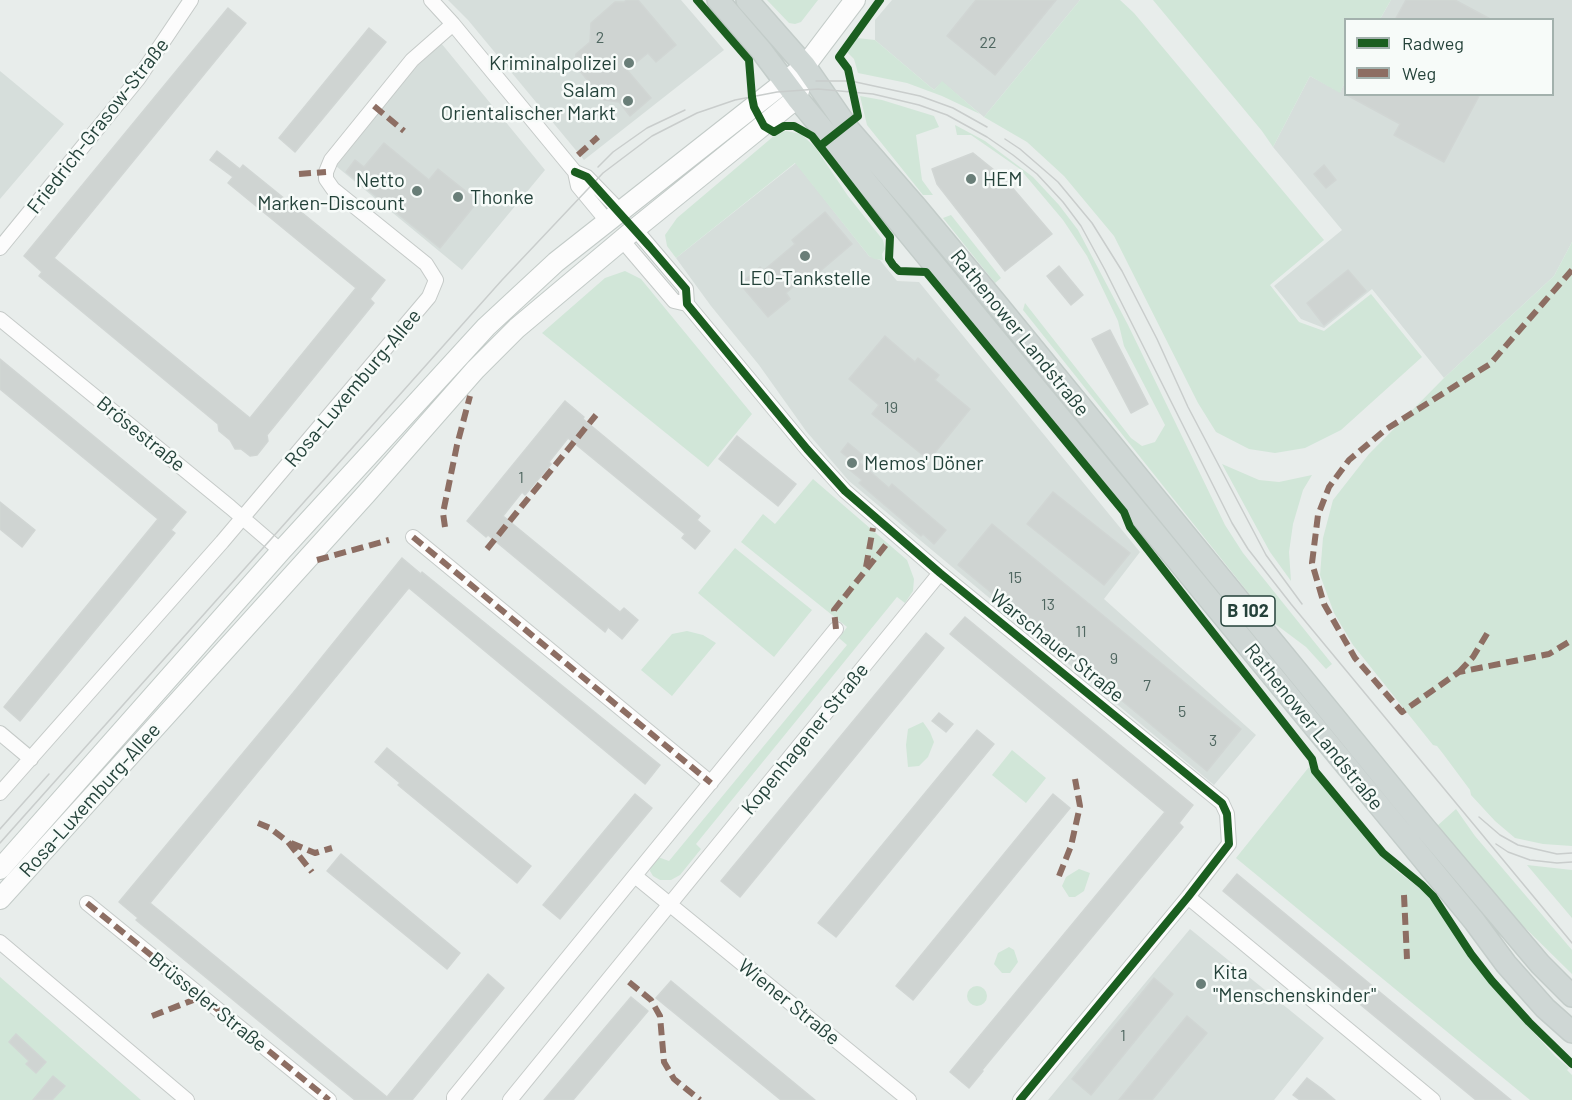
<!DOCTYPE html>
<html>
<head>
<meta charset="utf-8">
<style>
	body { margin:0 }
	#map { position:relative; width:1572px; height:1100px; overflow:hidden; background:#e8edeb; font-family:Barlow,sans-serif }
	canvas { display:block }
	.legend { position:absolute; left:1344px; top:18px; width:210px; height:78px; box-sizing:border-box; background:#f7fbf9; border:2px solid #a3b1ad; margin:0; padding:8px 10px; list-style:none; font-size:18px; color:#24423a }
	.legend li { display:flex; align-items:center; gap:12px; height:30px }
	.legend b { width:30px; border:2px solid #a3b1ad }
</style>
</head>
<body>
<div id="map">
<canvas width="1572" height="1100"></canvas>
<ul class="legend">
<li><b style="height:8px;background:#1b5e20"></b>Radweg</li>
<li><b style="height:8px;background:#8d6e63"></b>Weg</li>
</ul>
</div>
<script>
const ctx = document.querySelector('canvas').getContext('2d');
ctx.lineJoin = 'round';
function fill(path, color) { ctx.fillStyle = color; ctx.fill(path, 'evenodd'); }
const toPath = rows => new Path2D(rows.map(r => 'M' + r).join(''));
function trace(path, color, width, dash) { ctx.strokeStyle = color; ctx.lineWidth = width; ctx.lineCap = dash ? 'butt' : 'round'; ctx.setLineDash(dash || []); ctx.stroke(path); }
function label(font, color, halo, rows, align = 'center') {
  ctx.font = font + ' Barlow,sans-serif'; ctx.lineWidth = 5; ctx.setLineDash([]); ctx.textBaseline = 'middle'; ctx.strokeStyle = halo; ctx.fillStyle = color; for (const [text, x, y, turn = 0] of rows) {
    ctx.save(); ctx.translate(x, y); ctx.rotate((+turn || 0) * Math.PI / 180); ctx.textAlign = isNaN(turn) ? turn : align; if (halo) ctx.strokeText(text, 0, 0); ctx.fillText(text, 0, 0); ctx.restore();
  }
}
const built = toPath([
	[448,0,681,0,724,50,584,160,468,20],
	[892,0,1080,0,984,117,942,82,934,90,875,40,875,20],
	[1391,0,1572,0,1572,242,1554,276,1444,378,1372,289,1324,328,1301,319,1274,286,1342,230,1273,147,1310,76,1340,92,1345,82,1346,94,1552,94,1552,20,1380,19],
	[441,43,545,170,462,270,336,166,412,71],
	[0,71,64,124,0,199],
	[796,163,869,256,880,260,897,281,919,282,1140,552,1104,599,1256,735,1214,785,849,481,806,431,759,365,711,306,676,258],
	[1190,929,1324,1038,1274,1100,1048,1100]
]);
const green = toPath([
	[767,0,818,0,801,22,795,24,789,23],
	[1080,0,1120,0,1134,13,1324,240,1270,285,1299,322,1324,331,1371,294,1422,357,1341,430,1305,448,1275,453,1249,449,1216,432,1198,403,1114,236,1064,176,1027,142,984,117],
	[1153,0,1391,0,1380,19,1346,20,1345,82,1340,93,1310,76,1273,147,1262,131],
	[857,38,875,40,934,90,942,81,980,114,942,96,907,83,858,73,854,59,846,51],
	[860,96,882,100,934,116,939,127,916,135,922,180,933,195,923,195,867,125],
	[955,125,985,141,1033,177,1059,205,1078,230,1128,325,1225,525,1243,553,1332,664,1326,669,1306,647,1270,620,1023,310,1025,303,1131,438,1142,446,1155,442,1165,425,1124,346,1118,321,1087,256,1063,220,1020,169,971,135,957,135],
	[786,131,801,134,815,147,848,196,883,240,885,249,882,254,883,260,874,259,869,256,795,163,676,258,667,246,665,235,677,218,775,135],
	[951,215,1001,278,995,283,943,218],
	[1572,242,1572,846,1543,844,1515,838,1495,821,1471,795,1470,790,1444,755,1437,746,1433,745,1353,645,1334,613,1320,575,1323,538,1333,500,1369,454,1444,378,1554,276],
	[625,271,641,279,752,414,708,467,542,333,605,278],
	[1222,464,1259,480,1279,482,1312,475,1303,490,1293,524,1289,552,1291,581,1270,552],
	[813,479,907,560,914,579,913,591,905,603,897,597,696,844,701,849,680,875,671,880,660,880,653,876,650,871,651,865,658,857,669,861,847,645,839,638,847,627,741,542,763,514,775,524],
	[735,548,812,610,774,657,698,593],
	[687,631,703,635,716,643,672,696,641,670,672,634],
	[923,722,930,732,934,742,928,757,919,766,908,767,906,745,908,729],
	[1012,750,1046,778,1026,803,992,775],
	[1309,767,1394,869,1425,892,1489,983,1555,1056,1569,1068,1567,1070,1572,1075,1572,1100,1530,1100,1236,858],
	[1456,809,1475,836,1572,950,1572,974,1513,916,1437,826],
	[1527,865,1572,870,1572,918],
	[1079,869,1090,873,1084,891,1075,897,1069,897,1062,886,1066,877],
	[1009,947,1014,950,1018,962,1010,973,1002,973,994,964,998,953],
	[0,977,141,1100,0,1100],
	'967 996a10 10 0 1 1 20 0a10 10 0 1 1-20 0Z'
]);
const building = toPath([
	[627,0,638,0,676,45,656,62,648,53,627,70,651,98,630,116,619,102,604,100,575,65,576,54,590,42,591,23,615,2,624,2,627,0],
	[976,0,1056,0,995,75,947,36,976,0],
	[1406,0,1455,0,1492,20,1395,20,1406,0],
	[228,8,246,23,54,258,250,418,356,288,228,183,233,177,210,160,217,151,240,169,243,165,385,280,370,299,374,303,267,435,268,441,257,455,250,456,241,449,235,449,230,440,219,431,218,424,39,276,42,272,24,256,228,8],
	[369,28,386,42,295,152,279,138,369,28],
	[1345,94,1480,94,1444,162,1394,135,1400,124,1345,94],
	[384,143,429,180,438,169,478,201,440,248,346,172,355,160,364,167,384,143],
	[973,153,1004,178,1052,234,1005,271,937,184,932,169,973,153],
	[1324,165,1336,180,1326,188,1314,174,1324,165],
	[825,212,852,244,818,273,814,269,786,293,790,299,768,317,740,284,760,267,763,271,795,244,792,240,825,212],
	[1059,266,1083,295,1071,305,1047,276,1059,266],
	[1348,270,1366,291,1324,325,1307,303,1348,270],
	[1110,330,1148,404,1131,413,1092,339,1110,330],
	[885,336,915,362,918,358,939,375,935,380,970,409,929,460,872,414,879,405,849,379,885,336],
	[0,359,186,512,171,530,175,533,20,721,4,707,158,519,0,389,0,359],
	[565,401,584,417,583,419,700,516,697,520,710,531,695,549,682,538,685,534,568,438,549,462,551,464,525,495,522,492,503,516,620,612,624,608,638,620,622,639,608,627,605,632,488,535,486,537,467,521,565,401],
	[737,436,796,484,778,506,719,459,737,436],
	[848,443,864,456,859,462,889,488,892,484,946,530,934,544,923,534,921,536,859,483,862,480,846,467,851,460,841,452,848,443],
	[1053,492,1130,553,1104,585,1027,524,1053,492],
	[0,502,35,530,22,547,0,529,0,502],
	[992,524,1241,729,1207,771,958,565,992,524],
	[402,558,421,574,422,572,660,765,645,784,409,588,407,590,150,903,387,1097,488,974,504,988,412,1100,355,1100,136,920,138,918,119,902,293,693,402,558],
	[965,617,1193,805,1179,823,1183,827,982,1070,983,1071,969,1088,950,1072,1165,812,950,634,965,617],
	[926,633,944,648,740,897,721,881,926,633],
	[939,713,953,724,946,732,932,721,939,713],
	[977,730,994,744,836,937,818,923,977,730],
	[387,748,531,866,517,883,398,785,400,783,375,762,387,748],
	[635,794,652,808,560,919,543,905,635,794],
	[1053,794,1070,808,913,1000,896,986,1053,794],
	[341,854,460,953,447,969,327,871,341,854],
	[1237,874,1393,1003,1511,1100,1476,1100,1367,1010,1223,891,1237,874],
	[1154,978,1173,994,1091,1095,1072,1079,1154,978],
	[671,981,758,1053,815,1100,781,1100,656,998,671,981],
	[631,997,648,1011,573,1100,544,1100,631,997],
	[1187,1016,1207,1033,1152,1100,1119,1100,1187,1016],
	[16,1034,46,1062,36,1073,26,1064,29,1061,9,1042,16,1034],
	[53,1076,65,1086,52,1100,33,1100,53,1076],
	[1307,1078,1322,1089,1335,1100,1300,1100,1293,1095,1307,1078]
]);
const street = toPath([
	[431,0,453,24,570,166,575,172,578,186,607,221],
	[575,172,587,177,619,210],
	[635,229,686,289,687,304,807,449,845,491,940,573,1222,803,1227,814,1229,844,1188,897,1020,1100],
	[622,240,674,301,687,304],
	[0,248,138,79,191,0],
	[0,319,230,507,281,551],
	[413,537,711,783],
	[0,733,31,759],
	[0,793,222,542,429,297,436,280,426,264,333,189,326,179,326,172,331,160,412,60,453,24],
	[635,876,909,1100],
	[1188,897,1433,1100],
	[87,903,329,1100],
	[0,942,187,1100],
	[454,1100,454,1097,836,629],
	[510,1100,940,573]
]);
const secondary = toPath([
	[0,869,281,551,486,327,556,262,805,66,855,0],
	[0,899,366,494,475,370,517,328,635,229,797,98,801,83]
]);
const primary = toPath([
	[718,0,761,50,797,98,1475,922,1506,964,1545,1008,1572,1032],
	[747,0,805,66,850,131,917,208,996,303,1425,828,1540,964,1572,996]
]);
const tram = toPath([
	[816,81,851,81,920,96,953,108,987,127],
	[1005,139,1020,149,1058,182,1092,223,1122,271,1157,339,1188,407,1266,555,1302,604],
	[598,167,613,152,647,128,685,110],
	[1479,817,1500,835,1518,845,1557,854,1572,853],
	[0,829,49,774],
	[0,843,502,280,603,173,652,136,697,113,735,100,777,92,818,89,873,94,919,105,947,115,987,137,1013,155,1037,174,1063,202,1081,226,1105,270,1232,523,1248,549,1291,604,1572,943],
	[1496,844,1508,852,1530,860,1557,863,1572,862]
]);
const quiet = toPath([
	[374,106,404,131],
	[578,155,598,137],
	[299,174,326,172],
	[1572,270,1490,364,1385,430,1349,460,1329,487,1318,515,1312,563,1324,604,1355,658,1402,712,1459,672,1549,654,1572,640],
	[445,527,443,513,457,445,470,396],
	[413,537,711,783],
	[487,549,596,415],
	[317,560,389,540],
	[866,567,873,528],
	[836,629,834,610,889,541],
	[1459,672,1473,657,1488,632],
	[258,823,270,828,288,842,312,872],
	[291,843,315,853,332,848],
	[1059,876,1071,846,1080,806,1075,779],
	[1404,895,1407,959],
	[87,903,329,1100],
	[629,982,651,1000,660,1016,664,1062,674,1079,700,1100],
	[152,1016,201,997]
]);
const cycleway = toPath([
	[697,0,749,60,752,97,754,107,764,126,774,132,784,126,794,126,812,136,890,237,889,259,893,265,899,271,926,272,1124,512,1130,527,1312,759,1315,771,1383,853,1422,885,1433,896,1471,954,1492,981,1529,1022,1572,1064],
	[820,146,858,116,848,69,839,57,880,0],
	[575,172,587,177,650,247,686,289,687,304,807,449,845,491,940,573,1222,803,1227,814,1229,844,1188,897,1020,1100]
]);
const markers = [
	[629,63,6,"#697e78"],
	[628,101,6,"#697e78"],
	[971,179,6,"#697e78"],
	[417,191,6,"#697e78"],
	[458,197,6,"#697e78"],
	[805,256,6,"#697e78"],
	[852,463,6,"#697e78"],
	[1201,984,6,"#697e78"]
];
const numberNames = [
	["2",600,38],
	["22",988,43],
	["19",891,408],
	["1",521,478],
	["15",1015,578],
	["13",1048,605],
	["11",1081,632],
	["9",1114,659],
	["7",1147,686],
	["5",1182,712],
	["3",1213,741],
	["1",1123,1036]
];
const shields = [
	[1248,611,54]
];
const shieldNames = [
	["B 102",1248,611]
];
const poiNames = [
	["Kriminalpolizei",617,63,"right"],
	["Salam",616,90,"right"],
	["Orientalischer Markt",616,113,"right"],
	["HEM",983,179],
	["Netto",405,180,"right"],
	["Marken-Discount",405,203,"right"],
	["Thonke",470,197],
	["LEO-Tankstelle",805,278,"center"],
	["Memos' Döner",864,463],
	["Kita",1213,972],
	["\"Menschenskinder\"",1213,995]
];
const streetNames = [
	["Friedrich-Grasow-Straße",98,126,-52],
	["Rathenower Landstraße",1020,333,51],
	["Rosa-Luxemburg-Allee",353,388,-50],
	["Brösestraße",141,434,39],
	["Warschauer Straße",1057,646,39],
	["Rathenower Landstraße",1314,727,51],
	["Kopenhagener Straße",805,739,-51],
	["Rosa-Luxemburg-Allee",90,800,-48],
	["Brüsseler Straße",208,1002,39],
	["Wiener Straße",789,1002,39]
];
fill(built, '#d6dedb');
fill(green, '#d1e6d8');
fill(building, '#cfd4d2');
trace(building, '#d1d6d4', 1.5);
trace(street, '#c5cac8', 16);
trace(secondary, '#c3cbc8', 22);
trace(primary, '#c3ccc9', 24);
trace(street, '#fcfcfc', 14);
trace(secondary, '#fcfcfc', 20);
trace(primary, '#cfd7d5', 21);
trace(tram, '#c9cdcc', 1.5);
trace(quiet, '#8d6e63', 6, [12, 6]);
trace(cycleway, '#1b5e20', 8);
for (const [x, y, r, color] of markers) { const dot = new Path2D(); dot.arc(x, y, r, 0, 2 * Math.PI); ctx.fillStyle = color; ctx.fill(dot); trace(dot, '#f7fbf9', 2); }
label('16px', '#506761', null, numberNames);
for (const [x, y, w] of shields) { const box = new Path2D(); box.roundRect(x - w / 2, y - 15, w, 30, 4.5); ctx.fillStyle = '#f7fbf9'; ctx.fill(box); trace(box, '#24423a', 1.5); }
label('bold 18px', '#24423a', null, shieldNames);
label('20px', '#24423a', '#f7fbf9', poiNames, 'left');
label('20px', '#24423a', '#f7fbf9', streetNames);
</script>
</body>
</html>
